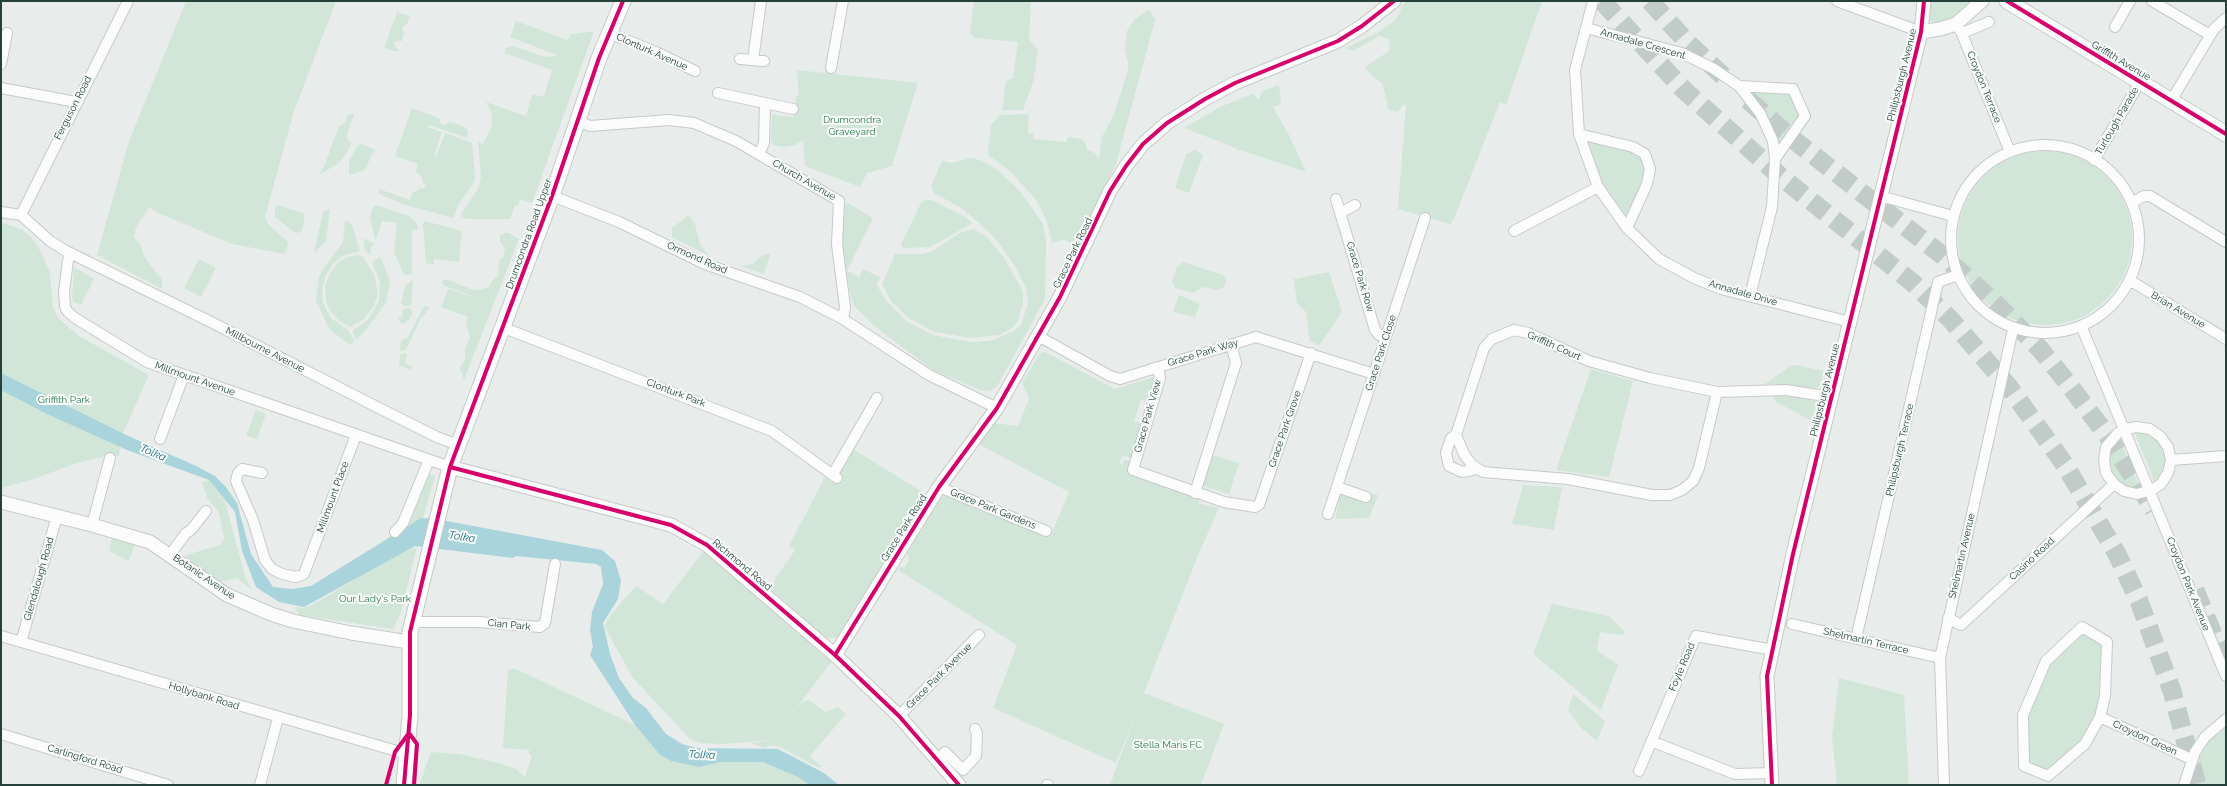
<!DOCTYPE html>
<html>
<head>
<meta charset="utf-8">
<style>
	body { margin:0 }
	#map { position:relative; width:2227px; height:786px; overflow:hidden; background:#e8edeb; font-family:Raleway,sans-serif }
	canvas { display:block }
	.frame { position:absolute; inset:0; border:2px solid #24423a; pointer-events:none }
</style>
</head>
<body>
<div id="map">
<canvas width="2227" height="786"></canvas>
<div class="frame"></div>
</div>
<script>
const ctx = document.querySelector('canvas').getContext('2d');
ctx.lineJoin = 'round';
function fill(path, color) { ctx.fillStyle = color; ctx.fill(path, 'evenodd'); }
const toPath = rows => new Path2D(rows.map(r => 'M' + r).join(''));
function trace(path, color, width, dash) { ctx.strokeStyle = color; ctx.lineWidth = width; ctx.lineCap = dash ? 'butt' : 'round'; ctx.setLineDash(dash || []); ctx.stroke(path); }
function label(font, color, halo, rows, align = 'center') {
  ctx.font = font + ' Raleway,sans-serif'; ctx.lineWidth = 4; ctx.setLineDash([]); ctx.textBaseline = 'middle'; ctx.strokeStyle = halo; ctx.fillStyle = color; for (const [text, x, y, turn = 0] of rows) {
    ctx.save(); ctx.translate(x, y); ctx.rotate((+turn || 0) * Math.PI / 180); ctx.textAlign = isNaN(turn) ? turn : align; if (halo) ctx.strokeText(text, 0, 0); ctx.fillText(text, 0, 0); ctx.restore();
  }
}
const green = toPath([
	[186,1,336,1,293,114,265,217,268,224,288,242,287,250,284,254,232,244,158,213,149,207,136,227,134,237,140,244,144,256,162,280,162,288,160,288,97,255,129,141],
	[974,1,1031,1,1029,39,1038,50,1033,82,1023,110,1002,110,1006,81,1013,78,1018,42,975,38,970,33],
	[1406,1,1542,1,1506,105,1500,102,1453,221,1450,224,1398,209,1406,103,1397,112,1388,109,1383,84,1372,76,1365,67,1389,51,1390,39,1379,36,1353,51,1345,48,1377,33,1394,21,1402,10,1399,8],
	[1929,1,1974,1,1958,17,1935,24,1930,20],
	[1149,9,1155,20,1116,164,1074,251,1068,241,1061,240,1052,243,1047,222,1037,201,1009,170,988,155,991,125,1000,115,1029,114,1028,133,1033,134,1034,139,1066,142,1068,137,1081,139,1086,144,1087,149,1095,153,1099,159,1102,137,1114,114,1128,70,1128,63,1125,50,1127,31,1134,20],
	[397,12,410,16,407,24,402,27,404,32,402,41,397,41,394,43,395,47,399,50,398,52,384,48],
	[516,21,568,40,571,34,594,31,532,203,520,199,518,206,515,205,510,219,466,219,461,216,463,211,479,187,481,176,478,142,483,144,492,125,491,112,486,102,526,116,532,95,544,96,552,70,505,53,505,48,513,46,542,56,552,57,557,55,510,37],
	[797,70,918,83,892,166,867,173,860,187,805,166,803,140,795,145,784,147,773,145,771,141,772,115,794,117,796,96,799,96],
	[1279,85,1281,104,1273,107,1289,135,1306,172,1240,150,1237,151,1236,148,1184,128,1222,106,1253,94,1259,100,1262,91],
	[1748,90,1791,92,1801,115,1779,145,1771,125,1759,105],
	[412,108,439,118,440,123,445,125,450,122,463,126,468,131,467,138,429,125,427,127,442,132,434,156,436,157,445,133,472,143,475,177,473,184,459,204,453,218,402,204,378,193,379,189,410,200,412,193,421,188,424,189,426,184,423,183,422,177,415,171,418,164,395,156],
	[352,114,354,115,346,137,351,143,348,151,339,163,319,175,325,164,339,126,345,123,348,115],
	[1585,139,1627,149,1640,156,1645,169,1642,182,1626,216,1604,189],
	[362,144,376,150,372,154,365,170,349,175,349,161,357,146],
	[1195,150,1203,155,1189,193,1175,188,1186,154],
	'1958 238a87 87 0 1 1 174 0a87 87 0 1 1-174 0Z',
	[971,158,980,160,995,168,1020,191,1043,224,1046,240,1045,299,998,385,990,391,980,390,933,370,878,329,855,307,851,298,843,253,842,215,844,205,848,203,873,218,847,271,859,277,863,269,880,277,877,284,879,289,888,303,906,321,933,335,970,342,990,341,1014,331,1021,325,1028,303,1026,288,1014,265,998,242,984,227,961,208,934,193,931,186,942,161,952,163],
	[925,200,931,200,962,215,971,221,971,224,930,247,903,248,901,244,921,203],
	[278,205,305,214,302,232,295,233,275,217,275,208],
	[376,205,409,216,417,223,418,230,412,230,412,273,408,275,404,275,394,252,397,223,382,221,376,240,375,238,370,218,372,209],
	[330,209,326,241,315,252,314,252,323,212],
	[689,215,695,224,700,244,709,256,672,237,672,228],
	[345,220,352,224,360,251,342,256,332,265,325,277,322,291,323,303,331,318,349,331,354,341,350,345,329,329,316,300,319,277,323,269,343,242],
	[425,221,462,231,459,262,434,259,434,265,426,263,423,225],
	[1,222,23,230,33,239,41,252,50,273,53,307,58,318,79,336,149,375,123,433,119,456,102,457,77,463,31,480,1,488],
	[973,229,986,236,1003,256,1023,291,1023,304,1018,321,1012,328,999,335,970,338,935,332,908,318,891,301,882,284,895,254,921,254,931,252,960,233],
	[505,233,509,233,519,239,464,380,460,368,465,359,465,349,470,338,466,324,468,317,441,307,448,289,480,299,444,286,442,283,443,280,448,280,474,290,488,288,492,281,498,276,499,260,503,258,505,248,500,242,500,236],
	[364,238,375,244,371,247,370,255,364,249],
	[771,253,764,274,740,266,752,264,763,255],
	[358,255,363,257,374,274,378,293,374,306,364,319,350,327,339,321,330,311,326,302,325,285,331,272,339,262,348,257],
	[380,257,390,280,386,303,365,331,356,340,352,331,367,321,379,301,380,282,372,262],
	[199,259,216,268,201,297,184,288],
	[1183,262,1223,275,1226,280,1224,287,1217,290,1203,287,1193,293,1175,288,1172,282,1177,267],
	[74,267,94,279,81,305,74,302,72,297],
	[1329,272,1342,312,1319,346,1310,341,1306,312,1297,303,1294,279],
	[413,280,411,305,406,306,401,304,405,286],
	[1179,295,1200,304,1195,317,1173,312],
	[424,306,430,307,420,320,406,350,400,351,401,341,408,337],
	[408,308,413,311,410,319,404,324,401,323,397,317,401,318,403,312,401,310],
	[1045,352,1115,389,1154,377,1156,382,1149,402,1141,400,1134,421,1142,424,1131,458,1123,455,1119,462,1122,465,1124,460,1130,461,1129,471,1200,498,1198,503,1219,508,1199,553,1144,693,1224,724,1201,785,1110,785,1137,711,1116,763,993,708,1017,645,898,570,900,567,905,567,909,560,907,553,941,498,947,494,1051,535,1069,492,976,443,993,423,1018,426,1029,399,1022,382,1040,353],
	[407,353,405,363,412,366,411,370,399,365,400,354],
	[1796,365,1824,371,1820,386,1814,388,1765,384,1790,366],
	[1591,369,1633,381,1609,477,1556,470],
	[1771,394,1804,397,1814,401,1816,404,1812,421,1776,402],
	[256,410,266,414,257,439,246,436],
	[2134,431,2149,433,2158,439,2165,449,2167,460,2165,471,2155,483],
	[2119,437,2140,489,2126,487,2116,481,2110,471,2108,460,2110,449],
	[853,449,927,495,839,637,829,638,820,634,771,589,777,576,795,550,789,546,825,477,833,483],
	[1212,455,1239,463,1229,494,1203,486],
	[427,473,435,476,423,518,408,527,422,493],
	[209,480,225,501,246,580,253,591,237,578,221,582,187,562,186,555,220,545,224,538,219,513,207,498,202,482],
	[1523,485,1562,487,1554,530,1512,524],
	[1342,493,1347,494,1365,503,1369,493,1378,495,1369,518,1335,519,1339,503,1337,500],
	[116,538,135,544,129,561,109,551,112,539],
	[417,547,401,613,393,629,299,615,294,607,303,608,314,604,350,583,374,565,391,556],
	[705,549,834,658,777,734,801,703,809,700,825,712,838,707,846,714,810,756,822,767,817,767,780,747,772,745,764,748,751,743,771,740,723,744,700,743,690,739,633,678,604,626,611,614,636,586,663,604],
	[1552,604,1609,616,1625,632,1623,635,1600,632,1597,650,1618,665,1601,710,1533,654],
	[2084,630,2103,643,2100,698,2086,737,2048,773,2028,764,2027,716,2048,665],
	[508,669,516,669,635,725,660,755,671,761,699,767,721,762,763,762,800,778,809,785,419,785,431,752,460,754,502,764,516,769,525,777,532,756,529,754,529,750,503,748],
	[1839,678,1904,695,1909,785,1827,785,1837,783,1832,737],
	[1573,694,1605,721,1597,741,1580,727,1568,710],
	[2226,725,2226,785,2191,785,2198,759,2209,741]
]);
const water = toPath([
	[1,373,124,434,196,466,215,476,226,487,237,503,251,554,273,587,292,589,311,586,421,518,436,519,602,550,615,561,621,581,618,599,603,623,610,654,619,678,633,698,646,708,666,734,682,744,696,748,778,749,824,773,839,785,809,785,800,778,763,762,721,762,699,767,671,761,660,755,635,725,590,655,593,647,590,630,592,612,603,584,601,567,596,564,516,556,513,558,415,546,304,607,279,602,256,587,242,551,235,512,209,480,127,450,45,413,1,390]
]);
const motorwayTunnel = toPath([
	[1602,1,1684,90,1780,176,1913,283,1951,320,2009,387,2065,465,2117,554,2139,601,2172,691,2197,785],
	[1650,1,1688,43,1723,76],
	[1748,100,1795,141,1942,255,1996,304,2040,349,2066,381,2107,435,2154,510],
	[2195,590,2224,662]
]);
const minor = toPath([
	[1593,1,1575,70,1579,134,1598,187,1627,228,1659,259,1694,278,1721,289,1850,322],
	[1837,1,1921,32],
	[2152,1,2210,35],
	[1956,24,1962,34,2010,152],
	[2115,27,2130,1],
	[1586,28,1682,53,1714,69,1739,86,1760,113,1773,141,1775,159,1772,207,1750,296],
	[609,33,658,53,695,71],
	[1962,33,1989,22],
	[740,59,764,61],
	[753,60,761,1],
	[1,64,7,33],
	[831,68,843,1],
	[1739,86,1793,89,1805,116,1775,159],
	[1,88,76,102],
	[718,93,793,109],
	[2171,101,2214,29,2226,18],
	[578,121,590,126,669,120,694,123,736,141,839,201,837,244,845,307,843,319,929,375,997,408],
	[1579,134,1633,147,1645,154,1650,169,1647,184,1627,228],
	'1951 239a94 94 0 1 1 188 0a94 94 0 1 1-188 0Z',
	[759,154,764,143,765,104],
	[2094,160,2140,82],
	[552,196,619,222,705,264,800,297,843,319],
	[1880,196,1953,216],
	[1336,199,1375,330,1379,335,1385,337],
	[2133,202,2144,196,2150,196,2226,242],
	[1,212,21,215,50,241,66,251,211,322,375,406,439,438,459,445],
	[1340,213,1355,205],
	[21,215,128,1],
	[1514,231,1598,187],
	[71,253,68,260,64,292,65,306,67,311,75,318,147,362,450,467],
	[2131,281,2226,339],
	[504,328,772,431,837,478],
	[2082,328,2226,676],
	[1038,336,1110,376,1120,379,1256,337,1374,374],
	[1158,367,1160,378,1133,470,1224,502,1255,507,1259,505,1311,353],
	[1717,392,1650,378,1589,361,1528,333,1514,330,1492,339,1484,348,1456,435,1464,454,1472,465,1483,472,1568,479,1652,495,1670,495,1682,490,1693,481,1699,468,1717,392,1786,390,1831,397],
	[2124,429,2137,427,2150,429,2161,437,2168,447,2171,460,2168,473,2161,484,2150,491],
	[2118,433,2106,447,2104,460,2106,473,2114,484,2124,491,2137,494,2144,492],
	[1456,435,1451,438,1446,453,1449,466,1462,472,1477,469],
	[160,439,184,375],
	[2171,460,2226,456],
	[262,473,242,469,238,473,236,481,253,520,265,560,272,569,282,574,296,577,304,574,356,435],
	[833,474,877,398],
	[939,487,1046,531],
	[1337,487,1366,497],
	[1195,493,1236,363,1231,344],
	[1328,514,1425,218],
	[92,525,110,458],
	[395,532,403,523,429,460],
	[170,555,186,533,191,530,206,511],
	[1948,618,1961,625,2114,484],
	[412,622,478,622,540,627,545,623,555,564],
	[1792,624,1940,658],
	[2082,627,2107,642,2105,696,2100,717,2085,744,2048,776,2024,766,2023,715,2046,661,2082,627],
	[1,636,407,754],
	[1856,639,1938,282,1958,275],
	[21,642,57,516],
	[899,716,979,635],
	[2100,717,2191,759],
	[1,734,168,785],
	[1651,741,1735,774,1772,773],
	[938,760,945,752,963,770,976,756,977,733,975,729],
	[1639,771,1696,636,1773,650],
	[260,785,278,718],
	[1047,785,1048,785],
	[1944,785,1940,658,2013,329],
	[2184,785,2195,752,2205,737,2226,719]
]);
const tertiary = toPath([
	[1921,32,1940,29,1956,24,1982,1],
	[450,467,671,525,707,545,835,655,899,716,959,785],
	[1,502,92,525,150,542,227,595,271,614,293,621,351,633,409,642],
	[835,655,939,487,997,408,1060,297,1110,191,1126,166,1143,144,1167,123,1205,99,1235,83,1338,41,1362,26,1394,1],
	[1772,785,1767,676,1793,554,1921,32,1924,1]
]);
const secondary = toPath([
	[2007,1,2226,134],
	[404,785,410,715,410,632,450,467,552,196,599,58,623,1]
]);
const cycleway = toPath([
	[2007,1,2226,134],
	[450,467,671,525,707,545,835,655,899,716,959,785],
	[835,655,939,487,997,408,1060,297,1110,191,1126,166,1143,144,1167,123,1205,99,1235,83,1338,41,1362,26,1394,1],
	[409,733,417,744,414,785],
	[386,785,395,752,409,733],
	[404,785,410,715,410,632,450,467,552,196,599,58,623,1],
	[1772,785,1767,676,1793,554,1921,32,1924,1]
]);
const streetNames = [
	["Annadale Crescent",1643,44,16],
	["Clonturk Avenue",652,52,24],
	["Griffith Avenue",2121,61,31],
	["Philipsburgh Avenue",1902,75,-76],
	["Croydon Terrace",1984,87,68],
	["Ferguson Road",73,108,-63],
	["Turlough Parade",2117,121,-60],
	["Church Avenue",804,180,30],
	["Drumcondra Road Upper",529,234,-70],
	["Grace Park Road",1073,253,-64],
	["Ormond Road",697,258,24],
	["Grace Park Row",1360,277,73],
	["Annadale Drive",1743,293,16],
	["Brian Avenue",2178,310,31],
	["Griffith Court",1554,346,24],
	["Millbourne Avenue",265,350,27],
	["Grace Park Way",1203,353,-17],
	["Grace Park Close",1381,353,-72],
	["Millmount Avenue",195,379,19],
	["Philipsburgh Avenue",1825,390,-76],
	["Clonturk Park",676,393,21],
	["Grace Park View",1148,416,-74],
	["Grace Park Grove",1285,429,-71],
	["Philipsburgh Terrace",1900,450,-77],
	["Millmount Place",333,497,-70],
	["Grace Park Gardens",993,509,22],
	["Grace Park Road",904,528,-58],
	["Shelmartin Avenue",1962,556,-77],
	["Casino Road",2032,559,-43],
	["Richmond Road",742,565,40],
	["Botanic Avenue",204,577,34],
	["Glendalough Road",39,579,-74],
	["Croydon Park Avenue",2188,584,68],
	["Cian Park",509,625,6],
	["Shelmartin Terrace",1866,641,13],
	["Foyle Road",1682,667,-67],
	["Grace Park Avenue",939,676,-45],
	["Hollybank Road",204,696,17],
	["Croydon Green",2145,738,25],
	["Carlingford Road",85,759,17]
];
const parkNames = [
	["Drumcondra",852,120],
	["Graveyard",852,132],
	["Griffith Park",64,400],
	["Our Lady's Park",375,599],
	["Stella Maris FC",1168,745]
];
const waterNames = [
	["Tolka",153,453,23],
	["Tolka",462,537,9],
	["Tolka",702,755,2]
];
fill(green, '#d1e6d8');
fill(water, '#a9d4db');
trace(motorwayTunnel, '#c1cbc8', 19, [19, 10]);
trace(minor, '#c5cac8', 12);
trace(tertiary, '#c5cac8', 15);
trace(secondary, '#c3cbc8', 17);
trace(minor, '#fcfcfc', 10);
trace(tertiary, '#fcfcfc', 13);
trace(secondary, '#fcfcfc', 15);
trace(cycleway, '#d6006c', 4);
label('10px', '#24423a', '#f7fbf9', streetNames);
label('10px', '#2d7a4b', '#f7fbf9', parkNames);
label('italic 11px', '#1c6f80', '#f7fbf9', waterNames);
</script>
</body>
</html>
